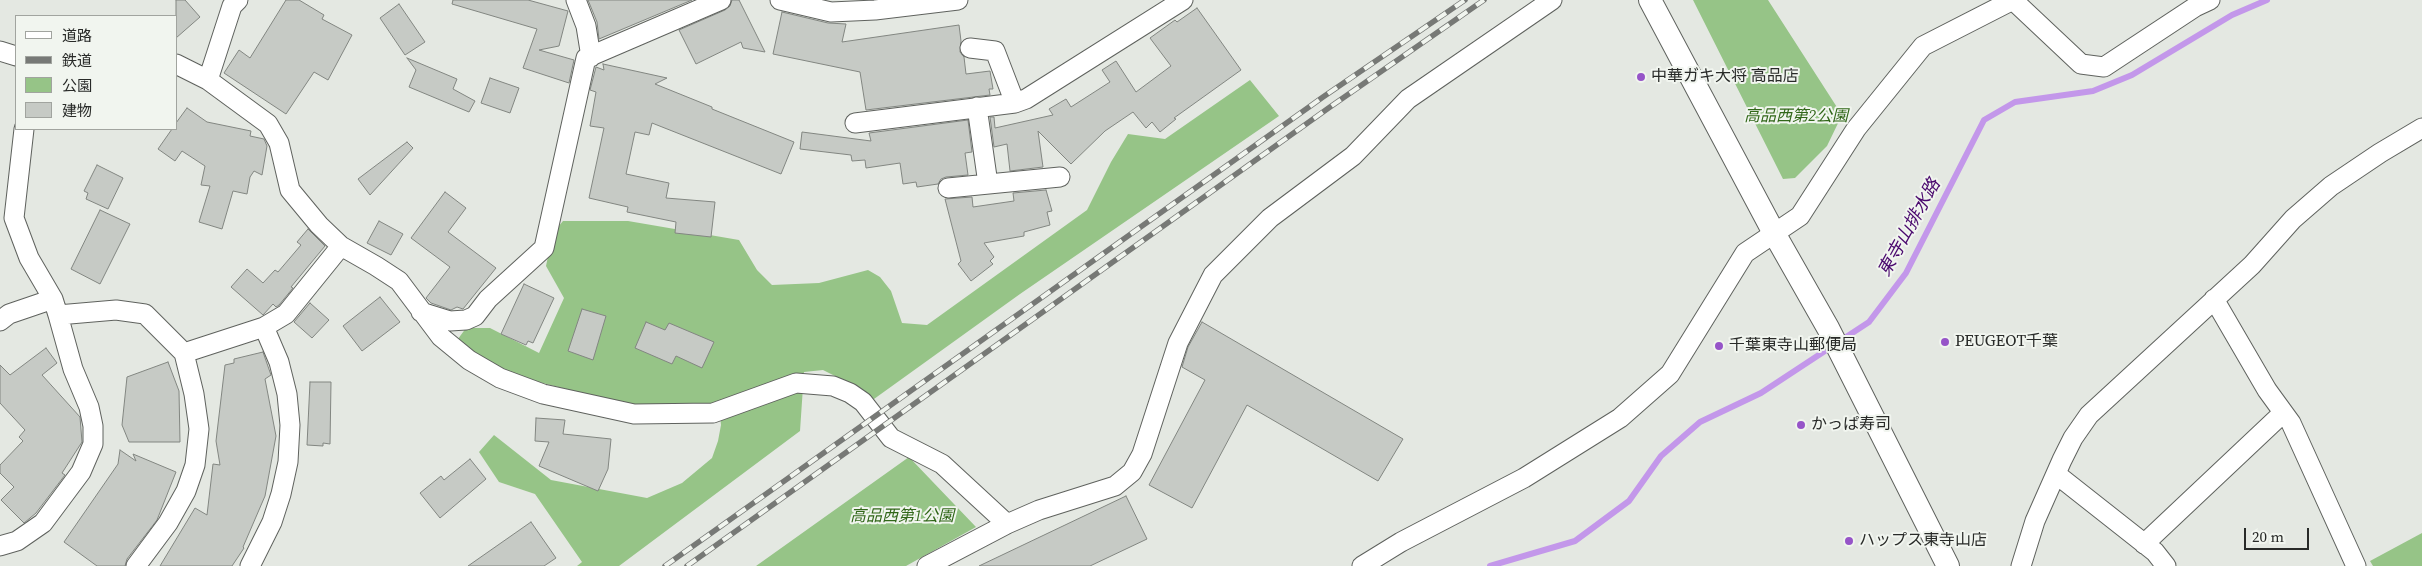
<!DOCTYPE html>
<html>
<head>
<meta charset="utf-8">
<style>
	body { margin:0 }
	#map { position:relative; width:2422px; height:566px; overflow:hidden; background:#e4e8e2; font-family:"Source Serif 4","Noto Sans JP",serif }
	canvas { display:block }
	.legend { position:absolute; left:15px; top:15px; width:162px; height:115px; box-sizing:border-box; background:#f1f5ef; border:1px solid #a1a49f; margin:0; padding:6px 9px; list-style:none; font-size:15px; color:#282a28 }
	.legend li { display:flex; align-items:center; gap:10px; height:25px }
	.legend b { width:25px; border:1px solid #a1a49f }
	.scale { position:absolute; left:2244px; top:528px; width:65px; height:22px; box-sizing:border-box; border:2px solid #282a28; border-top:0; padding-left:6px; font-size:15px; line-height:18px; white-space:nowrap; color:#282a28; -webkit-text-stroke:4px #f1f5ef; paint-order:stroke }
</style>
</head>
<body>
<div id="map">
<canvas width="2422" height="566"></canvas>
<ul class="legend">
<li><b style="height:6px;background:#fff"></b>道路</li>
<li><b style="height:6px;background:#777976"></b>鉄道</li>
<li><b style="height:14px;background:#96c487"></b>公園</li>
<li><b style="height:14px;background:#c6cac5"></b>建物</li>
</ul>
<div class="scale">20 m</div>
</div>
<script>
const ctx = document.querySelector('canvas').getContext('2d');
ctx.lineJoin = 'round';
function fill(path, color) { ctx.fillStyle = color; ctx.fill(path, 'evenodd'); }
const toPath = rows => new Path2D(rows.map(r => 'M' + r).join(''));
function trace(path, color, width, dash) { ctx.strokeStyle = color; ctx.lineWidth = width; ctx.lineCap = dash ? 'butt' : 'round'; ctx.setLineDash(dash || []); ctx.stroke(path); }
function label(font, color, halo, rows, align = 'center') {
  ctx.font = font + ' "Source Serif 4","Noto Sans JP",serif'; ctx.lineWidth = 4; ctx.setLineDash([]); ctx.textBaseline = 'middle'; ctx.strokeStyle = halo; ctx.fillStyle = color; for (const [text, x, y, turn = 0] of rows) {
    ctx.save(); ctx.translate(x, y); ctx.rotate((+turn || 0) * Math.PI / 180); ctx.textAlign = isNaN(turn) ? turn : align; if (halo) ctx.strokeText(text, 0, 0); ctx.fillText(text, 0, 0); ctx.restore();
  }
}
const green = toPath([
	[1693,0,1768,0,1842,115,1827,146,1795,178,1783,179],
	[1250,80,1279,116,1020,294,874,399,853,385,823,370,804,372,800,431,619,566,577,566,582,562,535,494,499,482,479,452,494,435,551,480,647,498,682,483,712,458,718,441,721,425,719,405,633,406,523,378,467,352,458,339,466,328,490,328,539,353,564,298,546,266,553,233,563,221,628,221,739,240,757,270,772,285,819,283,868,270,880,277,891,291,902,323,927,325,1087,210,1111,162,1128,134,1165,139],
	[909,457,976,527,906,566,756,566],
	[2422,533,2422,566,2373,566,2370,561]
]);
const stream = toPath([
	[1490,566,1575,541,1629,501,1661,456,1700,422,1761,393,1869,322,1906,273,1984,120,2015,102,2093,91,2132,75,2232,15,2267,0]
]);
const building = toPath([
	[176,0,185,0,200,17,176,38,176,0],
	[286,0,299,0,324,15,322,19,352,35,328,80,314,72,286,114,224,73,239,50,250,58,286,0],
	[453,0,528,0,568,11,559,46,539,50,574,60,569,83,523,68,537,29,452,4,453,0],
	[588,0,692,0,599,39,597,22,588,0],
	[732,0,739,0,765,52,743,48,741,42,696,64,679,30,725,10,730,6,732,0],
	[399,4,425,42,405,55,380,18,399,4],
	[1197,8,1241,70,1174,118,1176,119,1160,132,1152,122,1146,128,1133,112,1105,131,1071,164,1038,131,1043,167,1010,171,1007,144,994,147,990,117,994,117,995,128,1053,115,1049,109,1066,99,1071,107,1110,82,1102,70,1116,61,1136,92,1171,66,1150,38,1175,20,1177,22,1197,8],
	[782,12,828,23,846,24,842,42,959,25,961,41,960,52,964,57,966,74,990,71,993,89,989,89,990,95,866,110,860,72,773,54,782,12],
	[407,58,457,79,453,89,475,101,469,112,409,87,416,70,407,58],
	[603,64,667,78,655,84,712,107,712,109,794,142,781,174,652,123,649,135,635,132,626,174,669,183,666,198,715,202,711,237,675,233,676,222,627,212,628,207,589,198,604,128,590,126,596,92,590,90,596,67,604,70,603,64],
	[490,78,519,88,510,113,481,103,490,78],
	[187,108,207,122,251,131,250,136,264,139,267,146,262,175,254,171,250,177,247,194,233,191,222,229,199,222,210,186,201,185,205,166,182,151,175,161,158,149,172,129,176,129,176,123,187,108],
	[968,120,972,152,965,153,968,175,946,177,941,179,938,184,917,187,916,182,903,184,900,163,866,168,865,160,852,161,851,155,800,149,802,132,871,141,869,133,968,120],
	[407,142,413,148,370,195,358,179,407,142],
	[97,165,123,178,108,209,86,199,88,193,84,191,97,165],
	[1046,190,1052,211,1047,212,1050,225,1024,232,1024,236,984,243,994,257,990,261,993,264,971,281,958,264,961,261,945,199,972,197,973,207,1014,201,1013,193,1046,190],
	[445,192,466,208,448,232,496,268,463,309,457,307,451,310,431,303,426,298,450,267,411,238,445,192],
	[100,210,130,224,100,284,71,269,100,210],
	[379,221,403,234,391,255,367,243,379,221],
	[308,229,325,246,291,287,293,288,279,305,276,307,273,304,263,315,231,287,247,269,263,283,275,270,278,272,301,245,297,242,308,229],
	[524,284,554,298,533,343,528,341,526,345,501,334,524,284],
	[380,297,400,322,362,351,343,326,380,297],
	[310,303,329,320,312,338,294,322,310,303],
	[582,309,606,316,593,360,568,351,582,309],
	[646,322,665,330,669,323,714,342,702,368,676,356,672,364,635,348,646,322],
	[1202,322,1403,439,1378,481,1247,405,1192,508,1149,485,1205,380,1182,367,1188,347,1202,322],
	[46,348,57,363,42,375,80,417,82,442,62,473,65,475,36,513,24,523,1,500,14,487,0,473,0,465,23,441,19,437,25,430,0,403,0,365,10,375,46,348],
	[263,352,271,375,265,379,276,436,265,496,243,547,244,548,232,566,160,566,195,508,207,515,213,464,220,465,216,441,225,365,234,363,234,359,263,352],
	[168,362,179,391,180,442,129,442,122,425,127,377,168,362],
	[310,382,331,382,330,444,323,443,323,446,307,445,310,382],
	[536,418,565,420,563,434,611,439,608,469,598,491,539,466,549,442,535,441,536,418],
	[120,450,136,461,133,454,176,472,157,520,127,559,125,566,97,566,64,542,118,464,120,450],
	[470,459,486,479,440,518,420,493,441,476,444,480,470,459],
	[1126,496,1147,539,1090,566,979,566,1126,496],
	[531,522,556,558,544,566,468,566,531,522]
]);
const minor = toPath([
	[576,0,586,26,591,57],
	[780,0,831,12,875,10,958,0],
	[2013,0,2081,64,2104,67,2195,7,2210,0],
	[970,48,995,51,1015,103],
	[0,51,16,56],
	[176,64,208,80,268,124,279,143,290,190,319,225,341,246,376,266,399,281,441,337,469,360,500,378,543,394,634,414,713,413,796,383,833,386,850,393,863,402,891,438,942,464,1007,524],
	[208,80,232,6,238,0],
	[977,107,988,184],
	[855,123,1015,103,1026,99,1183,0],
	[24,129,14,218,29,258,53,299,58,315,116,310,145,314,184,353,194,394,199,429,195,465,186,491,168,523,136,566],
	[948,188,1060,177],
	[2214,299,2267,390,2291,423,2356,566],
	[421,312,450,321,466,320,475,316,488,299,544,248,586,58,721,0],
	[0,321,9,314,53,299],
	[184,353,264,327,286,314,341,246],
	[2056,474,2155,552,2166,566],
	[2144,544,2283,413],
	[0,546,17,541,43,523,81,472,93,444,93,426,89,407,73,369,58,315],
	[250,566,272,522,281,494,288,462,290,425,287,394,279,362,264,327],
	[927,566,1007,524,1039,510,1115,486,1132,472,1142,454,1178,343,1213,275,1270,218,1353,156,1408,99,1552,0],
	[1362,566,1401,542,1524,478,1620,418,1670,374,1745,253,1800,216,1856,129,1923,46,2013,0],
	[2021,566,2035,521,2062,460,2073,438,2089,415,2252,265,2293,219,2331,186,2380,153,2422,128]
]);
const tertiary = toPath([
	[1650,0,1774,233,1828,328,1948,566]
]);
const rail = toPath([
	[665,566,1323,97,1465,0],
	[687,566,1330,107,1484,0]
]);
const markers = [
	[1641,77,5,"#9654c8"],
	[1945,342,5,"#9654c8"],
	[1719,346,5,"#9654c8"],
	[1801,425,5,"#9654c8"],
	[1849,541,5,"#9654c8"]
];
const poiNames = [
	["中華ガキ大将 高品店",1651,77],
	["PEUGEOT千葉",1955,342],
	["千葉東寺山郵便局",1729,346],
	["かっぱ寿司",1811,425],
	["ハップス東寺山店",1859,541]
];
const parkNames = [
	["高品西第2公園",1796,117],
	["高品西第1公園",902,517]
];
const waterNames = [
	["東寺山排水路",1910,228,-61]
];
fill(green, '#96c487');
trace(stream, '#c397ea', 6);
fill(building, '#c6cac5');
trace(building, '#828681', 1);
trace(minor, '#5f625e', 21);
trace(tertiary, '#5f625e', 24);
trace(minor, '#fff', 19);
trace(tertiary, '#fff', 22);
trace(rail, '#777976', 5.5);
trace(rail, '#f1f5ef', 4, [11]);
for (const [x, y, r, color] of markers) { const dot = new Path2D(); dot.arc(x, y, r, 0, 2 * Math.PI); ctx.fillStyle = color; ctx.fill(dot); trace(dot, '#f1f5ef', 2); }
label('16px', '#282a28', '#f1f5ef', poiNames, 'left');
label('italic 16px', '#316719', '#f1f5ef', parkNames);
label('italic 18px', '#4a096e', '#f1f5ef', waterNames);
</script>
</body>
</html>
